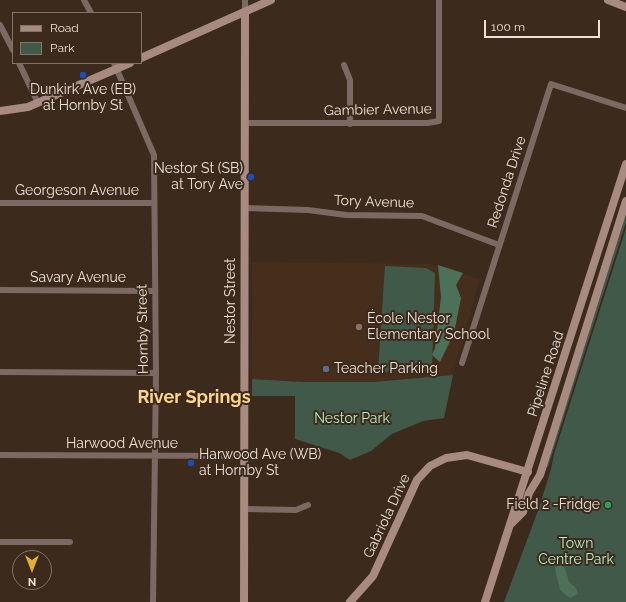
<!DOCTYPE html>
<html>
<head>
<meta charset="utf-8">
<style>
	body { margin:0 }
	#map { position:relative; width:626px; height:602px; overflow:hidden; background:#3c2a1d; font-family:Raleway,sans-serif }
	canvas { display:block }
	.legend { position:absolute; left:12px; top:12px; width:130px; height:52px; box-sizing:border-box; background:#3c2a1d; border:1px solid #837368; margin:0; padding:5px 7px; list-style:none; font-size:12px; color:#ede1d8 }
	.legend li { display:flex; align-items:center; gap:8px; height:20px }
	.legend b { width:20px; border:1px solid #837368 }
	.north { position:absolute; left:12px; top:550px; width:40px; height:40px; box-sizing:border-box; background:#3c2a1d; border:1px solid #837368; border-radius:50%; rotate:180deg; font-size:11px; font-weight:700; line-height:16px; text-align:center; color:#ede1d8 }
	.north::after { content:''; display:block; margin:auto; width:14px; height:18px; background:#e3ae35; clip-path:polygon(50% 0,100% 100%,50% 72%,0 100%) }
	.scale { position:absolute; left:484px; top:20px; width:116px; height:18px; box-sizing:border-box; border:2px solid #ede1d8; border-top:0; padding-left:5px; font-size:12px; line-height:14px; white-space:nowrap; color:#ede1d8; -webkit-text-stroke:3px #3c2a1d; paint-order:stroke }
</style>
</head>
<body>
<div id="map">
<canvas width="626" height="602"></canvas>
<ul class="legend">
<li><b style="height:5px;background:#a78a80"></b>Road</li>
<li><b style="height:11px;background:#415948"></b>Park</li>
</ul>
<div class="north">N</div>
<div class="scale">100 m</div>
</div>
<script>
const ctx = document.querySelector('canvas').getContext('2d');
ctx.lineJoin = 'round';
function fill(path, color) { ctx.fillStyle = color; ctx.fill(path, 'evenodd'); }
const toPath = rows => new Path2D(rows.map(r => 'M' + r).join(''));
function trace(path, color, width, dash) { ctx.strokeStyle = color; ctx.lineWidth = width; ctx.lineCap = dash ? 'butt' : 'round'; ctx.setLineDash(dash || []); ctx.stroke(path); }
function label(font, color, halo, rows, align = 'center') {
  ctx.font = font + ' Raleway,sans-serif'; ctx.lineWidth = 4; ctx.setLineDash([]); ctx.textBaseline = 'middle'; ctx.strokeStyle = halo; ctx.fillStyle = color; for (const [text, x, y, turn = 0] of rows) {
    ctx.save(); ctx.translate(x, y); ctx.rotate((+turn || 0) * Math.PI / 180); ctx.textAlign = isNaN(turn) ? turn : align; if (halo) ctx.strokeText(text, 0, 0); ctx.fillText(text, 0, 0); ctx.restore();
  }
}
const built = toPath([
	[252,262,431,264,480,279,453,375,373,382,303,382,252,379]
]);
const green = toPath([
	[626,215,626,222,548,467,546,467],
	[626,228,626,602,504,602,539,508,551,469,554,454],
	[385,266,426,268,435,273,432,370,378,372],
	[453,375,444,418,423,421,392,434,371,451,350,460,339,453,295,439,295,396,252,396,252,379,303,382,373,382]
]);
const forest = toPath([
	[438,265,463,273,456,285,461,298,454,333,440,362,432,355,435,348,441,297],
	[561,565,565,568,569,582,576,588,578,594,570,598,560,590,556,574,555,567]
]);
const street = toPath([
	[84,0,91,13],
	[245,12,245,0],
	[0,25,13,50],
	[19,63,38,103],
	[114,63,154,155,156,373,153,602],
	[344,65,350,80,350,124],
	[245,123,428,123,439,121,439,0],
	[0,203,154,203],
	[244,208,308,210,346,215,422,216,499,245],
	[0,290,155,291],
	[462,363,551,84,626,108],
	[0,372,156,373],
	[0,455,244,456],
	[244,509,296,510,308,505],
	[0,542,70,542]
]);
const secondary = toPath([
	[608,0,626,7],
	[141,58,271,0],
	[0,111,28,107,130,63],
	[511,524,523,512,529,493,540,475,626,201],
	[244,602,245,12],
	[350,602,373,576,417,480,430,466,446,458,467,455,528,472],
	[485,602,626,164]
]);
const markers = [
	[83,75,4,"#1a4fb4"],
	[251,177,4,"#1a4fb4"],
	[359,327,4,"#8d6e63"],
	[326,369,4,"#5c6f8a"],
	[191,463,4,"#1a4fb4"],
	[608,505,4,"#2e9e5b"]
];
const poiNames = [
	["Dunkirk Ave (EB)",83,90,"center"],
	["at Hornby St",83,106,"center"],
	["Nestor St (SB)",243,169,"right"],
	["at Tory Ave",243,185,"right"],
	["École Nestor",367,319],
	["Elementary School",367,335],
	["Teacher Parking",334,369],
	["Harwood Ave (WB)",199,455],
	["at Hornby St",199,471],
	["Field 2 -Fridge",600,505,"right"]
];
const streetNames = [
	["Gambier Avenue",378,110,-1],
	["Redonda Drive",507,182,-72],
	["Georgeson Avenue",77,191],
	["Tory Avenue",374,202,2],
	["Savary Avenue",78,278],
	["Nestor Street",231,301,-90],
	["Hornby Street",143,329,-91],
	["Pipeline Road",546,374,-72],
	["Harwood Avenue",122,444],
	["Gabriola Drive",387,516,-65]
];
const parkNames = [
	["Nestor Park",352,419],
	["Town",576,544],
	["Centre Park",576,560]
];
const districtNames = [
	["River Springs",194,398]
];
fill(built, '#462e1c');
fill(green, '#415948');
fill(forest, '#4c7158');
trace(street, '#7c6963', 6);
trace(secondary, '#a78a80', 8);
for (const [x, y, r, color] of markers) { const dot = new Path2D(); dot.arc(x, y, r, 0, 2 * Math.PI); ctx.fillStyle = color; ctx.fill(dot); trace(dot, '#3c2a1d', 1.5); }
label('14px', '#ede1d8', '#3c2a1d', poiNames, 'left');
label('14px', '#ede1d8', '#3c2a1d', streetNames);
label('14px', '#b1f0c4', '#3c2a1d', parkNames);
label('bold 18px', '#fcd68e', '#3c2a1d', districtNames);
</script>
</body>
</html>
